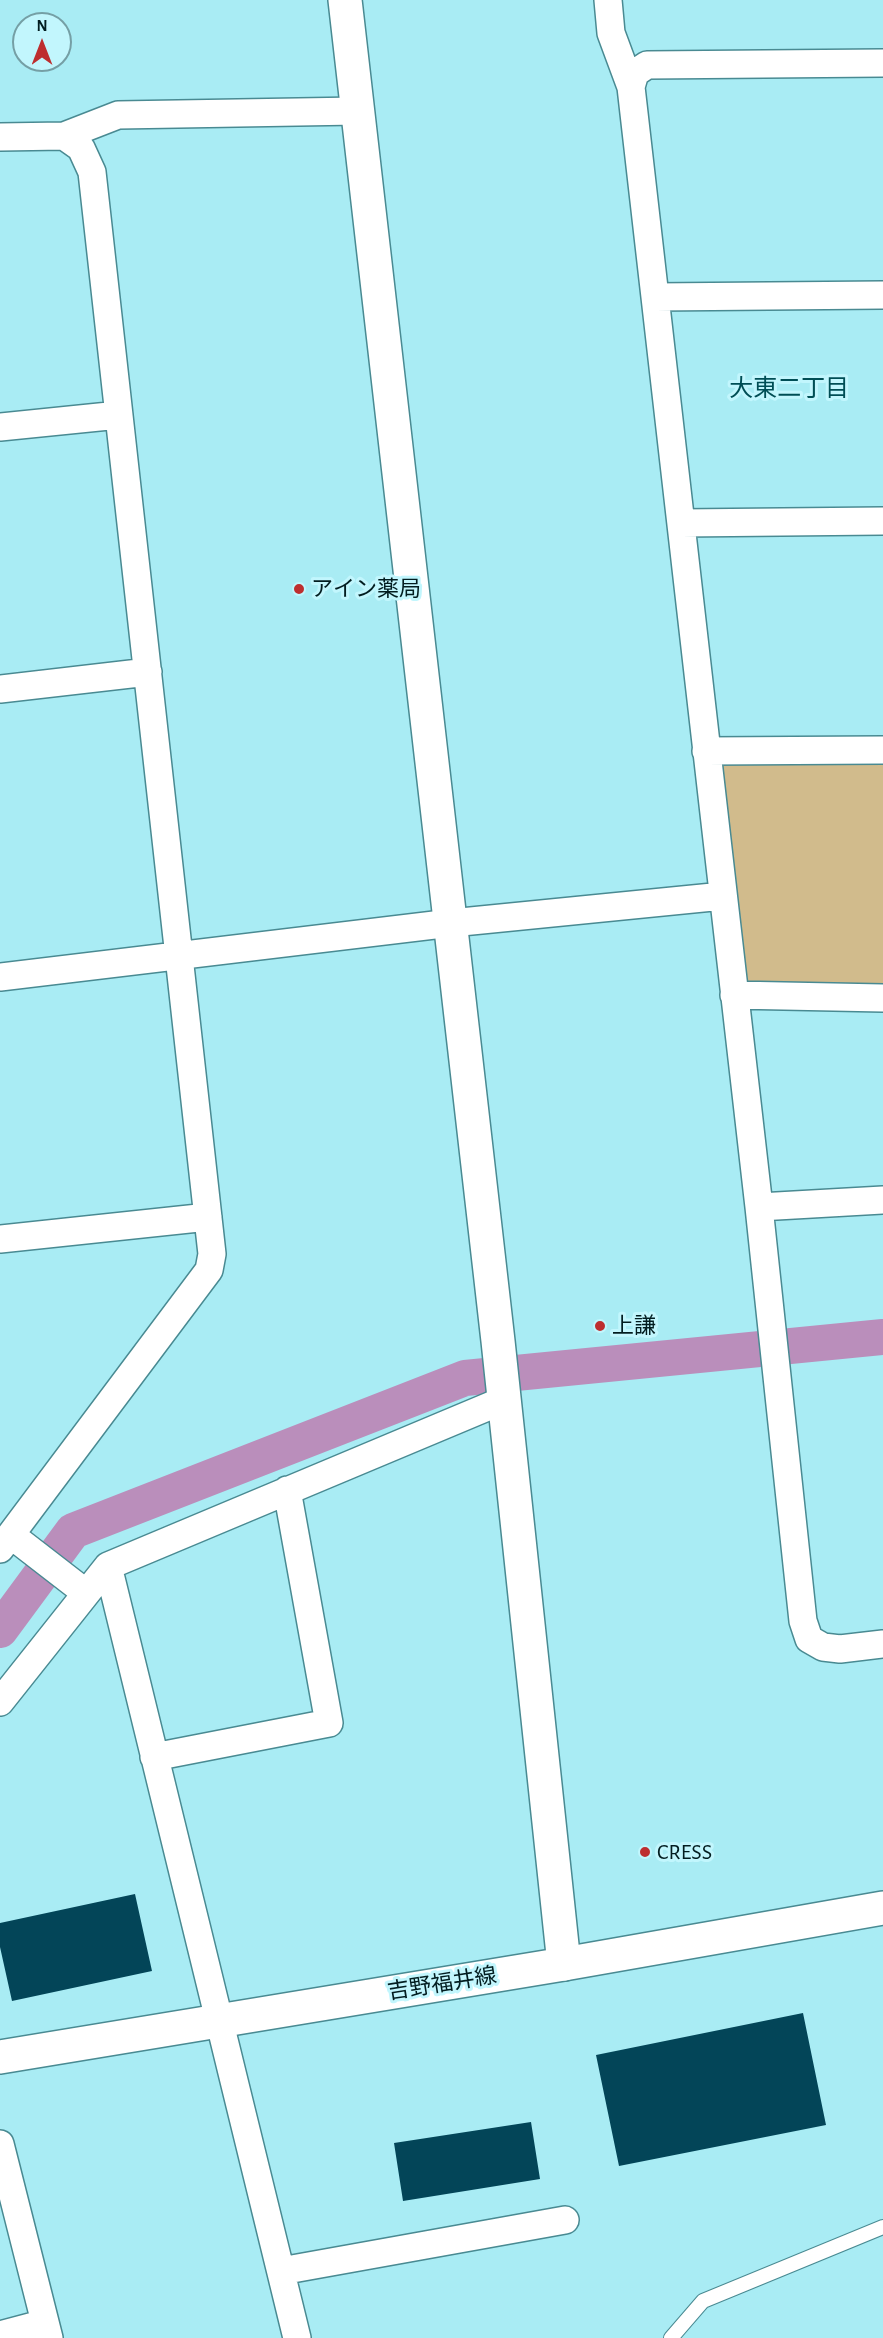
<!DOCTYPE html>
<html>
<head>
<meta charset="utf-8">
<style>
	body { margin:0 }
	#map { position:relative; width:883px; height:2338px; overflow:hidden; background:#a9ecf4; font-family:"Alegreya Sans",sans-serif }
	canvas { display:block }
	.north { position:absolute; left:12px; top:12px; width:60px; height:60px; box-sizing:border-box; background:#c2f6fd; border:2px solid #759fa5; border-radius:50%; rotate:0deg; font-size:16px; font-weight:700; line-height:24px; text-align:center; color:#021d20 }
	.north::after { content:''; display:block; margin:auto; width:21px; height:27px; background:#bd2e2f; clip-path:polygon(50% 0,100% 100%,50% 72%,0 100%) }
</style>
</head>
<body>
<div id="map">
<canvas width="883" height="2338"></canvas>
<div class="north">N</div>
</div>
<script>
const ctx = document.querySelector('canvas').getContext('2d');
ctx.lineJoin = 'round';
function fill(path, color) { ctx.fillStyle = color; ctx.fill(path, 'evenodd'); }
const toPath = rows => new Path2D(rows.map(r => 'M' + r).join(''));
function trace(path, color, width, dash) { ctx.strokeStyle = color; ctx.lineWidth = width; ctx.lineCap = dash ? 'butt' : 'round'; ctx.setLineDash(dash || []); ctx.stroke(path); }
function label(font, color, halo, rows, align = 'center') {
  ctx.font = font + ' "Alegreya Sans","Noto Sans JP",sans-serif'; ctx.lineWidth = 6; ctx.setLineDash([]); ctx.textBaseline = 'middle'; ctx.strokeStyle = halo; ctx.fillStyle = color; for (const [text, x, y, turn = 0] of rows) {
    ctx.save(); ctx.translate(x, y); ctx.rotate((+turn || 0) * Math.PI / 180); ctx.textAlign = isNaN(turn) ? turn : align; if (halo) ctx.strokeText(text, 0, 0); ctx.fillText(text, 0, 0); ctx.restore();
  }
}
const green = toPath([
	[883,749,883,989,734,995,706,751]
]);
const canal = toPath([
	[0,1630,73,1531,465,1378,883,1337]
]);
const building = toPath([
	[135,1894,152,1971,12,2001,0,1947,0,1923],
	[803,2013,826,2125,619,2166,596,2055],
	[531,2122,540,2179,403,2201,394,2143]
]);
const service = toPath([
	[671,2338,703,2301,883,2227]
]);
const minor = toPath([
	[608,0,611,33,631,87],
	[883,63,647,65,635,73,631,87,759,1207,803,1621,809,1639,823,1647,840,1649,883,1644],
	[64,136,118,115,358,111],
	[0,137,64,136,81,148,92,172,212,1254,209,1270,0,1549],
	[655,297,883,295],
	[0,427,119,415],
	[681,523,883,521],
	[0,689,148,672],
	[706,751,883,750],
	[0,977,451,923,723,896],
	[734,995,883,998],
	[759,1207,883,1200],
	[0,1239,208,1217],
	[11,1535,86,1593],
	[108,1566,297,2338],
	[0,1702,108,1566,504,1400],
	[154,1757,329,1723,287,1490],
	[0,2144,49,2338],
	[281,2271,565,2220],
	[0,2335,45,2323]
]);
const tertiary = toPath([
	[345,0,498,1341,564,1964]
]);
const secondary = toPath([
	[0,2057,564,1964,883,1908]
]);
const markers = [
	[299,589,6,"#bd2e2f"],
	[600,1326,6,"#bd2e2f"],
	[645,1852,6,"#bd2e2f"]
];
const poiNames = [
	["アイン薬局",311,589],
	["上謙",612,1326],
	["CRESS",657,1852]
];
const streetNames = [
	["吉野福井線",442,1984,-9]
];
const neighbourhoodNames = [
	["大東二丁目",789,389]
];
fill(green, '#d1bb8c');
trace(canal, '#ba8ebb', 36);
fill(building, '#034558');
trace(service, '#498a92', 16);
trace(minor, '#498a92', 30);
trace(tertiary, '#498a92', 36);
trace(secondary, '#498a92', 36);
trace(service, '#fff', 14);
trace(minor, '#fff', 27);
trace(tertiary, '#fff', 33);
trace(secondary, '#fff', 33);
for (const [x, y, r, color] of markers) { const dot = new Path2D(); dot.arc(x, y, r, 0, 2 * Math.PI); ctx.fillStyle = color; ctx.fill(dot); trace(dot, '#c2f6fd', 2); }
label('22px', '#021d20', '#c2f6fd', poiNames, 'left');
label('22px', '#021d20', '#c2f6fd', streetNames);
label('24px', '#004e55', '#c2f6fd', neighbourhoodNames);
</script>
</body>
</html>
